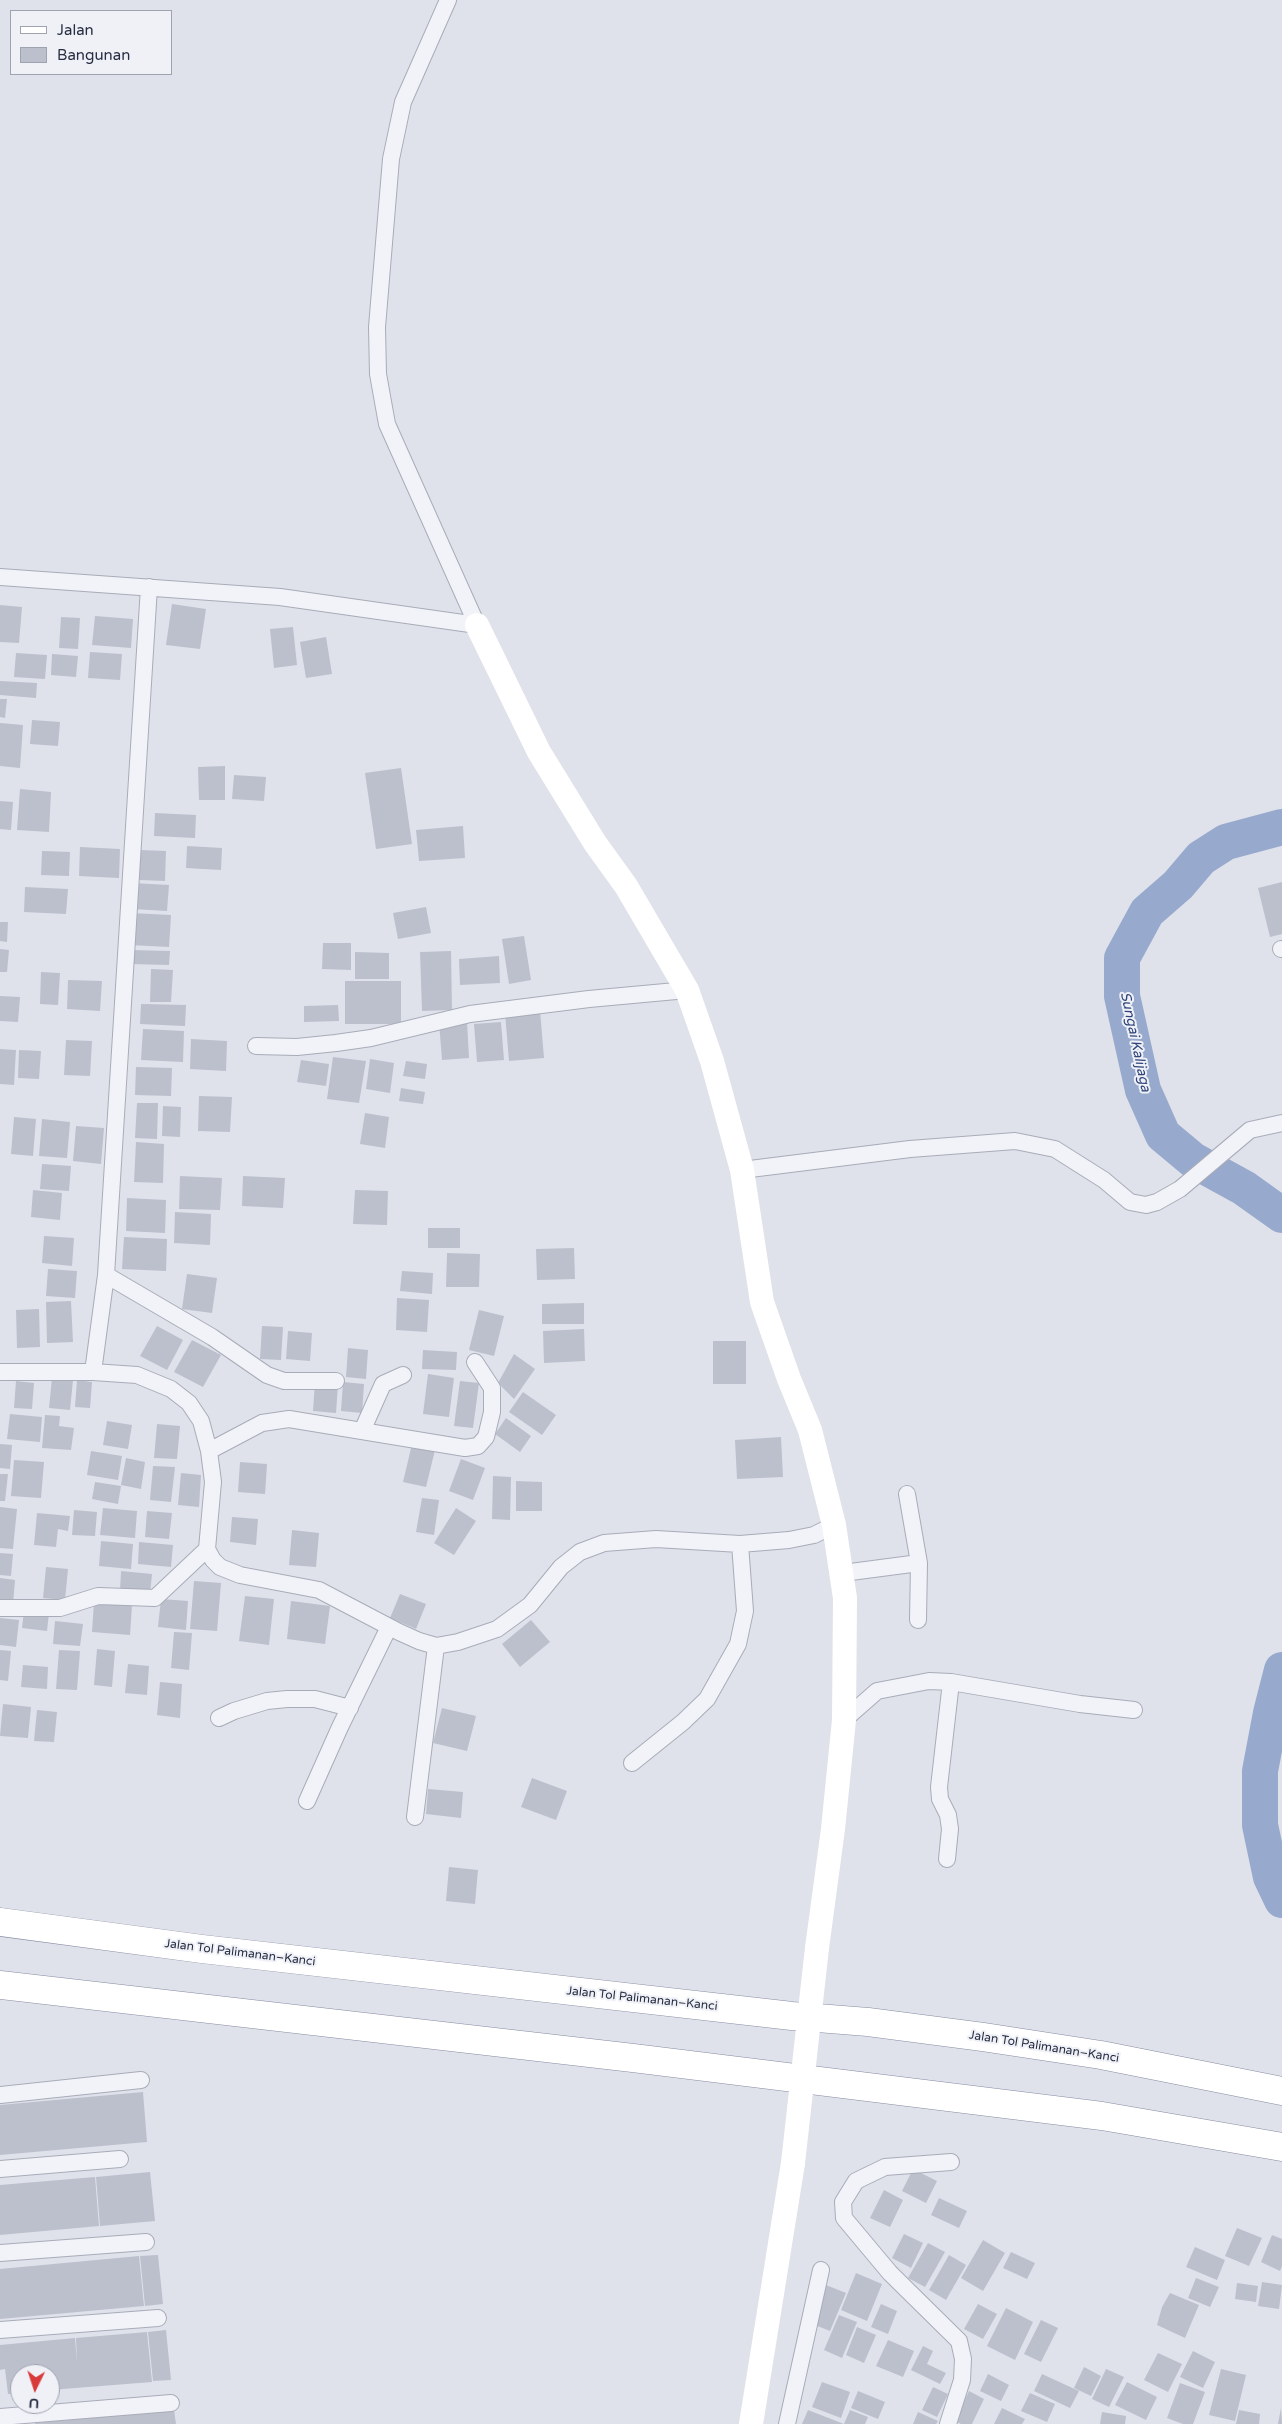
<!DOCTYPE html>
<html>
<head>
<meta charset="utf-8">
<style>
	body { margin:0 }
	#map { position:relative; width:1282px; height:2424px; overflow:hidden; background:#dfe2ea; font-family:"Varela Round",sans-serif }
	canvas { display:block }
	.legend { position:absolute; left:10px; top:10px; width:162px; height:65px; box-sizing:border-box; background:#eff1f7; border:1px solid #9fa3af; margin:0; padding:6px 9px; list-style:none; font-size:15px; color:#272d42 }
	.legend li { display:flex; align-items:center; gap:10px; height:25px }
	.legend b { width:25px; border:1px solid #9fa3af }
	.north { position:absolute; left:10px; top:2364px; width:50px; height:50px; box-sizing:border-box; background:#eff1f7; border:1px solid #9fa3af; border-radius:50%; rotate:184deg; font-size:14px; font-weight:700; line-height:20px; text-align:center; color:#272d42 }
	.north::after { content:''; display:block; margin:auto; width:18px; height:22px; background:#d93b3a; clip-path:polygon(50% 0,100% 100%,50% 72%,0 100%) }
</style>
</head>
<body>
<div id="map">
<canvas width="1282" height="2424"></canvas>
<ul class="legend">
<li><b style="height:6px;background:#fff"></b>Jalan</li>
<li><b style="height:14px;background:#bcc0cd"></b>Bangunan</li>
</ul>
<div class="north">U</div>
</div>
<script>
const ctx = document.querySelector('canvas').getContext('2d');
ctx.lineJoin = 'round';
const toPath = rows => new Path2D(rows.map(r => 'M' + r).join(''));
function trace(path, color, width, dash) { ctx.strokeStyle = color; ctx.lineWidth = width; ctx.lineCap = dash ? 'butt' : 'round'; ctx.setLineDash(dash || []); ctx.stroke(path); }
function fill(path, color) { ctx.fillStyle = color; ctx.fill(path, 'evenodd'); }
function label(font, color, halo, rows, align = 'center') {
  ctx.font = font + ' "Varela Round",sans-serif'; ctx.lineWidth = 4; ctx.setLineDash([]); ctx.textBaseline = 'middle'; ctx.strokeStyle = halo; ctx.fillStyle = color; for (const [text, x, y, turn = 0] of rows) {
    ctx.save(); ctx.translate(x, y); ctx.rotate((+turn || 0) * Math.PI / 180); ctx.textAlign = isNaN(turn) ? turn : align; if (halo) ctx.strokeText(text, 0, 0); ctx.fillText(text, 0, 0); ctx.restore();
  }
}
const river = toPath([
	[1282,827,1226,842,1201,858,1178,885,1147,912,1122,958,1122,996,1143,1090,1163,1135,1193,1160,1244,1188,1282,1215],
	[1282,1670,1271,1713,1260,1771,1260,1825,1271,1877,1282,1900]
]);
const building = toPath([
	[172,604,206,609,200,649,166,645],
	[0,605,22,607,19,643,0,642],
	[95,616,133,619,131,648,92,645],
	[61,617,80,618,78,649,59,648],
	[293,627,297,665,274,668,270,629],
	[326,637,332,674,306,678,300,642],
	[90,652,122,654,120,680,88,678],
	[16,653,47,655,45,679,14,677],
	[52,654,78,656,76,677,51,675],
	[0,681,37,683,36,698,0,695],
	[0,699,7,699,5,718,0,717],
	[32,720,60,722,58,746,30,744],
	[0,723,23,725,20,768,0,766],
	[225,766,225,800,199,800,198,767],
	[401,768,412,844,376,849,365,773],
	[234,775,266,777,264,801,232,799],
	[20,789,51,792,49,832,17,830],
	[0,801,13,802,11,830,0,829],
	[155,813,196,815,195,838,154,836],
	[463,826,465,858,419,861,416,830],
	[187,846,222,848,221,870,186,868],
	[80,847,120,849,119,878,79,876],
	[140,850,166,851,165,881,139,880],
	[42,851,70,852,69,876,41,875],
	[1282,882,1282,934,1270,937,1258,888],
	[133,883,169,885,167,911,132,909],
	[25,887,68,889,66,914,24,912],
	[426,907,431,933,398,939,393,913],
	[130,913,171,915,169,947,129,945],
	[0,922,8,922,7,942,0,941],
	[524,936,531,980,509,984,502,939],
	[323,943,351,943,351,970,322,969],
	[0,949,9,950,7,972,0,972],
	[130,950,170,951,169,965,130,964],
	[451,951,452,1010,422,1011,420,952],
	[355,952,389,953,389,979,355,979],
	[499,956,500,983,460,985,459,959],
	[151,969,173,970,171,1002,150,1002],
	[41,972,60,973,58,1005,40,1004],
	[68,980,102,981,100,1011,67,1009],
	[345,981,401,981,401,1024,345,1024],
	[0,996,20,997,18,1022,0,1021],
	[141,1004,186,1005,185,1026,140,1024],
	[338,1005,339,1021,304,1022,304,1006],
	[540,1010,544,1058,509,1061,505,1013],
	[467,1021,469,1058,442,1060,439,1022],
	[501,1022,504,1060,477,1062,474,1024],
	[143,1029,184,1031,183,1062,141,1060],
	[191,1039,227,1041,226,1071,190,1069],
	[66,1040,92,1041,90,1076,64,1075],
	[0,1049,16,1050,14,1085,0,1084],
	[19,1050,41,1051,39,1079,18,1078],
	[333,1057,366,1061,359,1103,327,1099],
	[370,1059,394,1063,390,1093,366,1089],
	[301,1060,329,1064,326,1086,297,1082],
	[406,1061,427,1064,425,1079,403,1076],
	[136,1067,172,1068,171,1096,135,1095],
	[401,1088,425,1092,423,1104,399,1101],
	[199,1096,232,1097,230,1132,198,1131],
	[137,1103,158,1103,157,1139,135,1138],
	[163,1106,181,1107,180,1137,162,1136],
	[365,1113,389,1117,385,1148,360,1144],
	[14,1117,36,1119,33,1156,11,1154],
	[42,1119,70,1122,67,1158,39,1156],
	[76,1126,104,1128,101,1164,73,1161],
	[136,1142,164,1144,163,1183,134,1182],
	[42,1164,71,1166,69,1191,40,1189],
	[180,1176,222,1178,220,1210,179,1209],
	[243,1176,285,1178,283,1208,242,1206],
	[33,1190,62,1193,60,1220,31,1217],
	[355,1190,388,1191,387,1225,353,1224],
	[127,1198,166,1200,165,1233,126,1231],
	[175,1212,211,1214,210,1245,174,1243],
	[428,1228,460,1228,460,1248,428,1248],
	[44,1236,74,1238,72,1266,42,1263],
	[124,1237,167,1239,166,1271,122,1269],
	[574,1248,575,1279,537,1280,536,1249],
	[447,1253,480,1254,479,1287,446,1287],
	[48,1269,77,1271,75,1298,46,1296],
	[402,1271,433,1273,432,1294,400,1291],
	[187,1274,217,1278,212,1313,182,1309],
	[397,1298,429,1300,427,1332,396,1330],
	[71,1301,73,1342,47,1343,46,1302],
	[584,1303,584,1324,542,1324,542,1304],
	[39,1309,40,1347,17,1348,16,1310],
	[479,1310,504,1316,494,1356,469,1350],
	[157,1326,183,1340,167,1370,140,1356],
	[262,1326,283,1327,281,1360,260,1359],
	[584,1329,585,1361,544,1363,543,1331],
	[288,1331,312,1333,310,1361,286,1359],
	[192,1340,221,1355,203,1387,174,1372],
	[713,1341,746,1341,746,1384,713,1384],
	[348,1348,368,1350,366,1379,346,1377],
	[423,1350,457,1352,456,1370,422,1369],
	[514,1354,535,1369,514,1399,498,1383],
	[428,1374,454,1378,449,1417,423,1414],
	[52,1378,73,1380,70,1410,49,1408],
	[77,1380,92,1382,90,1408,75,1407],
	[16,1381,34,1383,32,1409,14,1408],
	[460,1381,479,1383,473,1428,454,1426],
	[315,1382,338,1384,336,1413,313,1411],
	[343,1382,364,1384,362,1413,341,1411],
	[523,1392,556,1415,542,1435,509,1412],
	[10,1414,42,1417,40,1442,7,1439],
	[45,1415,60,1416,59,1426,74,1428,71,1450,42,1448],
	[506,1418,531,1436,520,1452,495,1434],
	[107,1421,132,1425,128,1449,103,1445],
	[157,1424,180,1426,177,1459,154,1458],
	[781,1437,783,1477,737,1479,735,1440],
	[0,1444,12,1445,10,1469,0,1468],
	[412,1444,435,1450,426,1487,403,1482],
	[91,1451,122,1456,118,1480,87,1475],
	[126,1458,145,1462,141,1489,121,1485],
	[461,1459,485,1468,473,1500,449,1491],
	[14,1460,44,1462,41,1498,11,1496],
	[240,1462,267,1464,265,1494,238,1492],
	[153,1466,175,1467,171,1502,150,1500],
	[181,1473,201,1475,199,1507,178,1505],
	[0,1474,8,1474,5,1501,0,1501],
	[493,1476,511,1477,510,1520,492,1519],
	[516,1481,542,1482,542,1511,516,1511],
	[95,1482,121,1486,118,1504,92,1499],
	[422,1498,439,1500,434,1535,416,1532],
	[0,1507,17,1509,13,1549,0,1548],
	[103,1508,137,1511,135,1538,100,1535],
	[456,1508,476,1521,454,1555,434,1543],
	[74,1510,97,1512,95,1536,72,1535],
	[147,1511,172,1513,169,1539,145,1537],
	[37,1513,70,1516,68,1531,58,1529,56,1547,34,1545],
	[232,1517,258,1519,256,1545,230,1542],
	[292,1530,319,1533,316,1567,289,1565],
	[101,1541,133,1544,131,1569,99,1566],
	[139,1542,173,1545,171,1567,138,1564],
	[0,1553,13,1554,11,1576,0,1575],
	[46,1567,68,1569,65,1600,43,1598],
	[121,1571,152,1574,150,1594,120,1591],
	[0,1578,15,1580,13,1604,0,1603],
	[194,1581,221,1583,217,1631,190,1629],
	[400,1594,426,1604,416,1629,390,1618],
	[245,1596,274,1599,269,1645,239,1641],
	[161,1599,188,1601,186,1630,158,1627],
	[291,1601,330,1606,325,1644,287,1639],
	[94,1602,132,1605,130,1635,92,1632],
	[24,1611,49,1613,47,1631,22,1628],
	[0,1618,19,1620,16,1647,0,1645],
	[531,1620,550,1642,520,1667,502,1644],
	[55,1621,83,1624,80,1646,53,1644],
	[174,1632,192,1633,189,1670,171,1668],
	[97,1649,115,1651,112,1687,94,1685],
	[0,1650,11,1651,8,1681,0,1680],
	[59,1650,80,1651,77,1690,56,1689],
	[128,1664,149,1666,147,1695,125,1693],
	[23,1665,48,1667,47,1689,21,1687],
	[160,1682,182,1684,180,1718,157,1715],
	[3,1704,31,1707,28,1738,0,1736],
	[442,1708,476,1716,467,1751,433,1743],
	[37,1710,57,1712,54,1742,34,1741],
	[532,1778,567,1791,556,1820,521,1807],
	[428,1789,463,1792,461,1818,426,1814],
	[449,1867,478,1870,475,1904,446,1901],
	[143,2092,147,2142,0,2155,0,2105],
	[913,2169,937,2181,926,2203,902,2191],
	[150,2172,155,2221,100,2226,96,2177],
	[95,2177,99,2226,0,2235,0,2185],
	[884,2190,903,2200,890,2227,870,2218],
	[939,2198,967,2211,959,2228,931,2215],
	[1237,2228,1262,2238,1249,2266,1225,2256],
	[904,2234,923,2243,911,2268,892,2258],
	[1272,2235,1282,2239,1282,2266,1280,2271,1261,2262],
	[983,2240,1005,2253,983,2291,961,2278],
	[928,2243,945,2252,925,2287,908,2278],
	[1195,2247,1225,2260,1217,2280,1186,2267],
	[1011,2252,1035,2263,1027,2279,1003,2268],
	[158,2255,163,2304,145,2306,140,2256],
	[949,2255,966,2265,946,2300,929,2290],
	[139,2256,144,2306,0,2319,0,2269],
	[856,2273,882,2284,867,2321,841,2310],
	[1196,2278,1219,2287,1210,2307,1188,2298],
	[1262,2282,1282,2285,1279,2309,1258,2306],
	[1237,2283,1258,2286,1256,2302,1235,2299],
	[826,2285,846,2293,830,2331,810,2323],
	[1170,2293,1199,2305,1185,2338,1157,2325,1162,2307],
	[881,2304,897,2311,888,2334,871,2327],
	[978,2304,997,2314,983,2339,964,2329],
	[1006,2308,1033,2322,1015,2360,987,2346],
	[839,2315,857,2322,842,2358,824,2350],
	[1041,2320,1058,2328,1041,2362,1024,2354],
	[857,2327,876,2335,864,2363,846,2355],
	[166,2330,171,2380,153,2381,148,2332],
	[147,2332,152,2382,50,2390,50,2374,20,2374,20,2393,8,2394,5,2369,0,2370,0,2345,75,2338,77,2363,76,2338],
	[888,2340,914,2351,903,2377,876,2366],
	[923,2346,933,2351,927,2364,946,2373,940,2384,911,2370],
	[1193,2351,1215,2362,1203,2388,1180,2377],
	[1158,2353,1182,2364,1168,2392,1144,2380],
	[1084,2367,1101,2376,1091,2396,1074,2388],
	[1106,2369,1124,2377,1109,2407,1092,2399],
	[1221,2369,1246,2375,1235,2421,1209,2415],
	[988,2374,1009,2385,1001,2401,980,2391],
	[1042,2374,1079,2391,1070,2408,1034,2391],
	[822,2382,850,2392,841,2418,812,2407],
	[1127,2382,1157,2397,1146,2420,1115,2405],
	[1180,2383,1205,2392,1193,2424,1183,2424,1167,2418],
	[933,2387,948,2394,937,2417,922,2410],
	[858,2391,885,2402,878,2419,851,2408],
	[969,2391,984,2399,972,2424,961,2424,955,2421],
	[1030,2393,1055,2404,1047,2422,1021,2411],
	[1002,2408,1025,2419,1022,2424,994,2424],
	[1281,2408,1282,2424,1278,2424],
	[174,2410,176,2424,157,2424,156,2412],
	[808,2410,844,2424,802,2424],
	[850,2410,868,2417,865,2424,844,2424],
	[1239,2410,1260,2414,1259,2424,1236,2424],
	[156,2412,157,2424,35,2424,35,2423],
	[918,2412,938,2421,936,2424,913,2424],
	[1102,2412,1126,2416,1125,2424,1100,2424]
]);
const street = toPath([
	[448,0,403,102,391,159,377,327,378,374,387,424,477,625],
	[0,577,280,597,477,625],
	[1281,949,1282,949],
	[256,1046,297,1047,336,1043,371,1038,470,1014,589,999,687,990],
	[742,1170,910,1149,1015,1141,1055,1149,1104,1180,1130,1202,1146,1205,1157,1202,1180,1189,1250,1130,1282,1123],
	[106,1275,212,1337,267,1375,284,1381,336,1381],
	[0,1372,93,1372,137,1375,171,1389,189,1403,201,1421,209,1451,213,1482,207,1549,213,1560,220,1567,240,1575,319,1590,399,1632,419,1641,436,1646,458,1642,497,1629,530,1605,561,1567,580,1552,604,1543,656,1539,740,1544,789,1540,814,1535,834,1525],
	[93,1372,106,1275,149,587],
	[362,1431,383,1384,403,1375],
	[209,1451,262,1423,289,1419,465,1448,478,1446,486,1437,492,1412,492,1388,475,1362],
	[843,1573,919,1563,907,1494],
	[0,1608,60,1608,98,1596,155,1598,207,1549],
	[918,1620,919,1563],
	[219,1718,234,1711,267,1701,287,1699,315,1699,350,1708],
	[844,1720,877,1691,929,1681,951,1682,1080,1704,1134,1710],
	[632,1763,683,1722,707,1699,738,1644,745,1611,740,1544],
	[307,1801,340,1727,389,1627],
	[415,1817,436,1646],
	[947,1859,950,1829,948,1815,940,1799,939,1787,951,1682],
	[0,2095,141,2080],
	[0,2169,120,2159],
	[0,2253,146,2242],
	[0,2330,158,2318],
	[0,2417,171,2403],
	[787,2424,821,2270],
	[948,2424,962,2380,963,2359,959,2341,890,2273,844,2218,843,2202,856,2181,885,2167,951,2162]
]);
const secondary = toPath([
	[477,625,539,752,595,843,626,886,687,990,712,1061,742,1170,762,1302,789,1379,810,1430,834,1525,845,1598,844,1720,833,1829,817,1948],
	[751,2424,793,2163]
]);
const highway = toPath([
	[0,1922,202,1949,792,2016,868,2022,983,2037,1101,2055,1282,2091],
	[0,1985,633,2058,1102,2116,1282,2147]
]);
const secondaryBridge = toPath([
	[793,2163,817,1948]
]);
const streetNames = [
	["Jalan Tol Palimanan–Kanci",240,1953,7],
	["Jalan Tol Palimanan–Kanci",642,1999,6],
	["Jalan Tol Palimanan–Kanci",1044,2047,9]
];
const waterNames = [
	["Sungai Kalijaga",1135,1042,78]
];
trace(river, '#97a9cd', 36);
fill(building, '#bcc0cd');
trace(street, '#a8acb8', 18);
trace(highway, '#868ca2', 29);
trace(street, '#f2f3f8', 16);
trace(secondary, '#fff', 24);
trace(highway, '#fff', 28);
trace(secondaryBridge, '#fff', 24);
label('12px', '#272d42', '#eff1f7', streetNames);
label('italic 14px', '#2e447a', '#eff1f7', waterNames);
</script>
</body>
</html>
